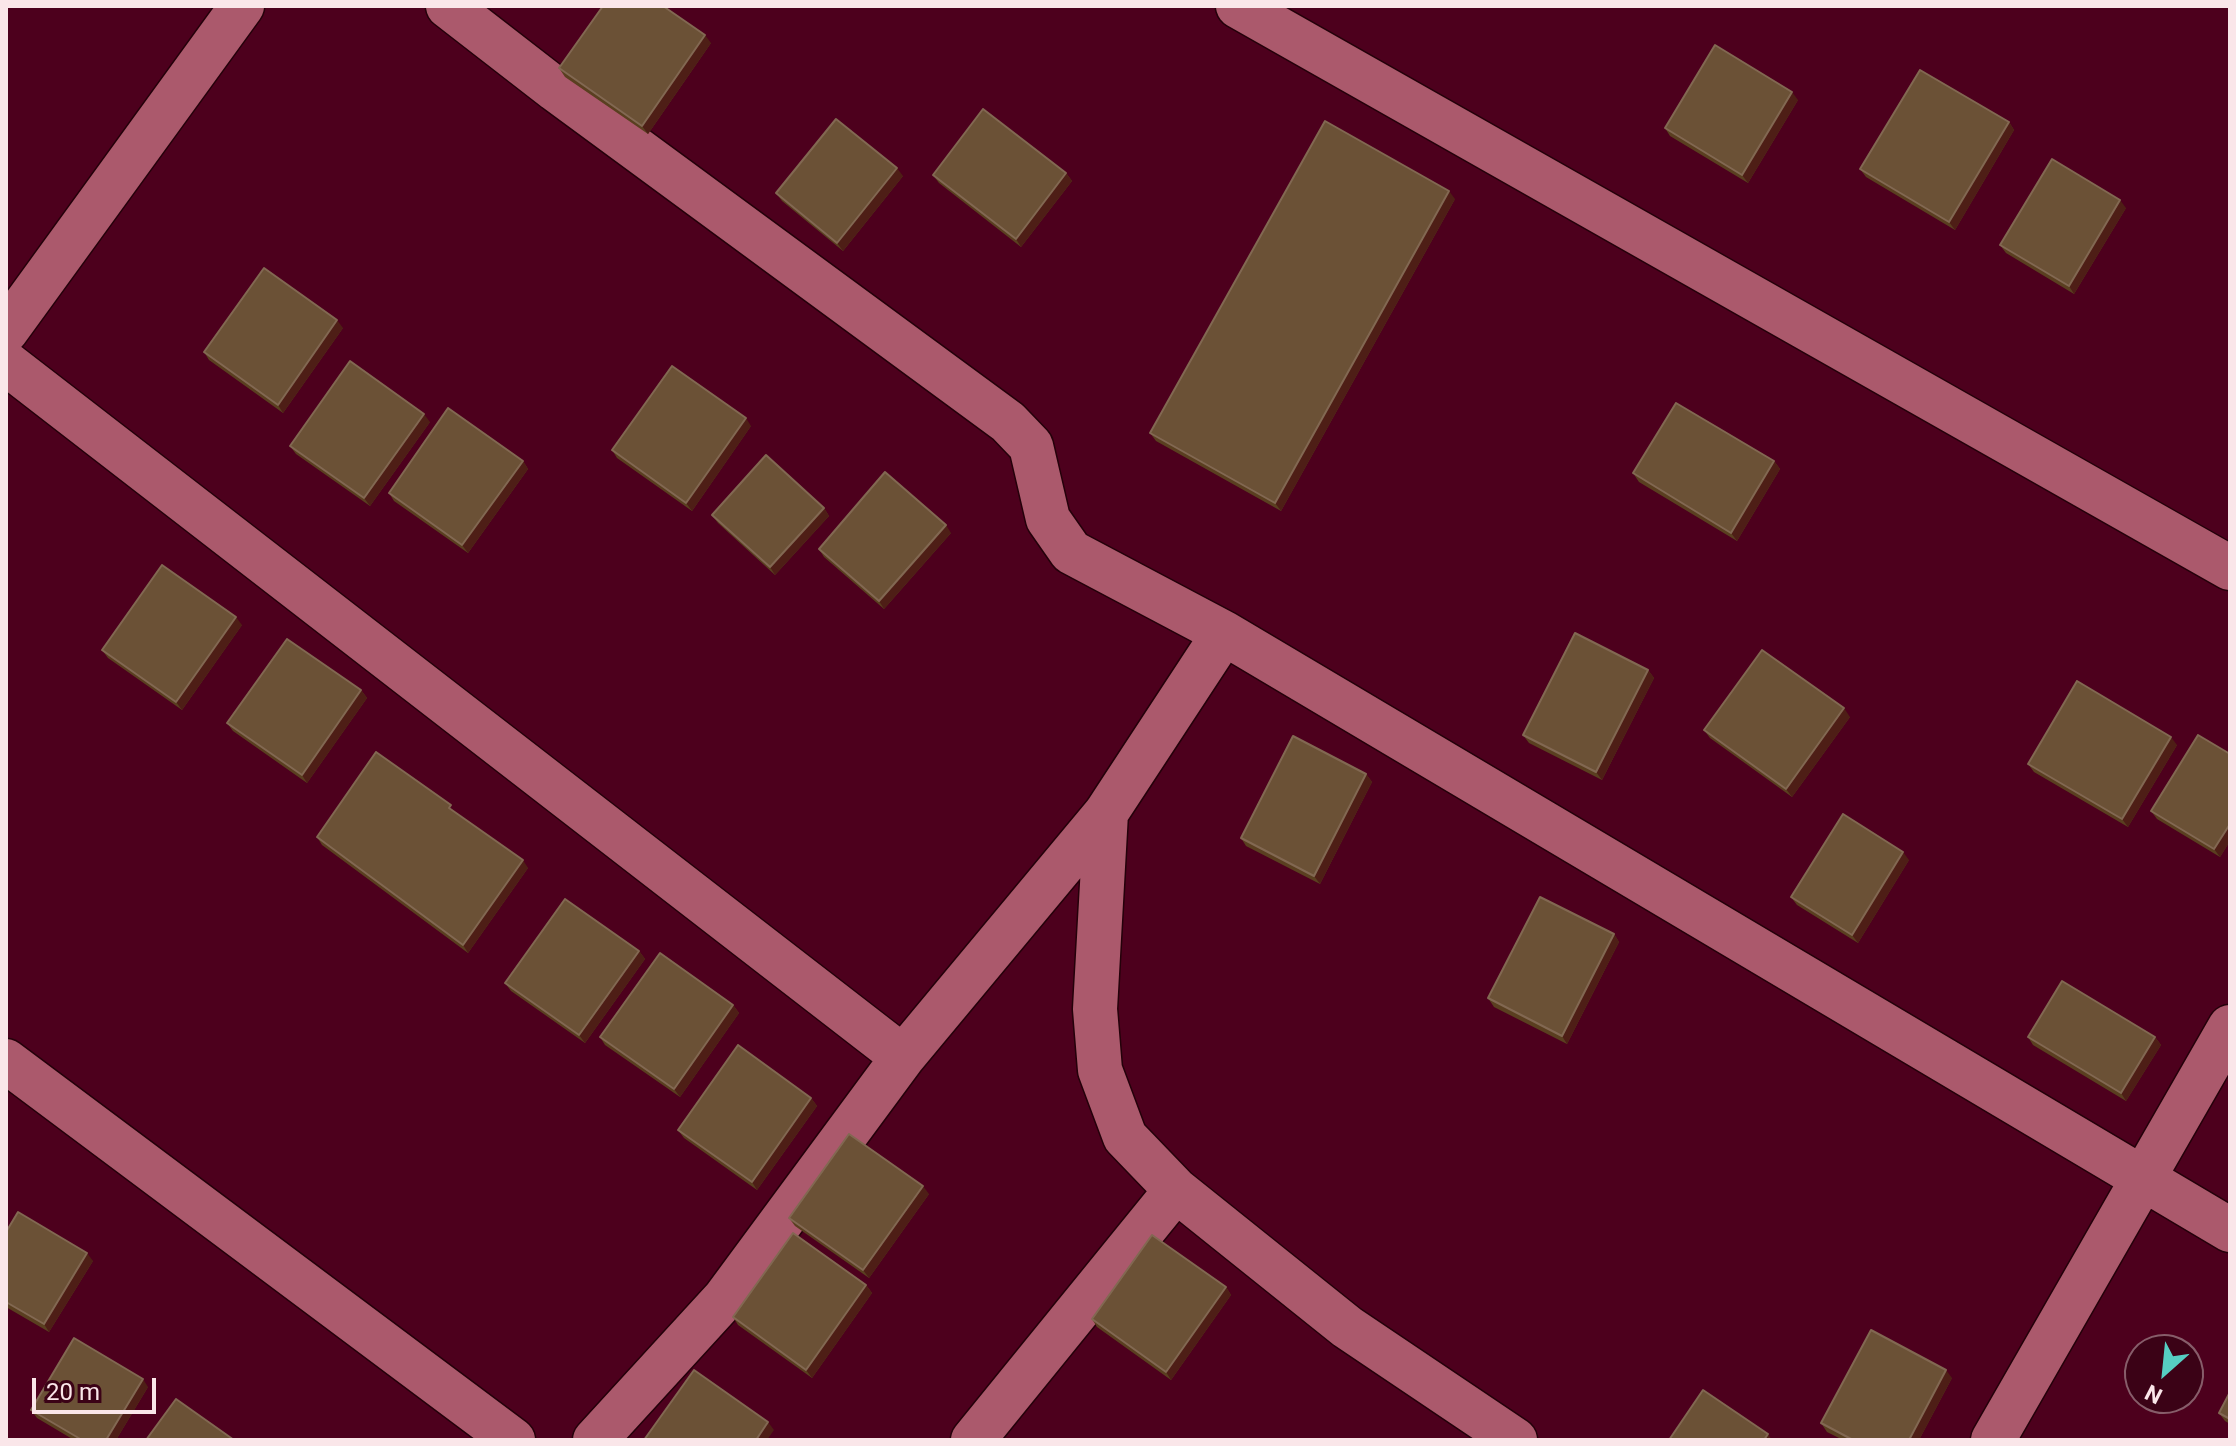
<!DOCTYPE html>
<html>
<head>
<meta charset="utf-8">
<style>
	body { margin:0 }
	#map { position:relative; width:2236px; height:1446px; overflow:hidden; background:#4d001d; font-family:Roboto,sans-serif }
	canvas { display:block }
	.frame { position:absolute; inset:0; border:8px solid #fae6e9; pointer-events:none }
	.north { position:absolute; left:2124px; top:1334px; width:80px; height:80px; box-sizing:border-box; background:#3b0216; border:2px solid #875d6a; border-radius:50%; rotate:207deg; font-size:22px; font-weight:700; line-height:32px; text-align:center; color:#fae6e9 }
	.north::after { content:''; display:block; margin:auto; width:28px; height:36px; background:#56cec2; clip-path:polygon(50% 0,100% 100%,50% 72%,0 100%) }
	.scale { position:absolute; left:32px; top:1378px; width:124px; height:36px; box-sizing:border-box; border:4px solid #fae6e9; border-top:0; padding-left:10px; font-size:24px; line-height:28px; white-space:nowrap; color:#fae6e9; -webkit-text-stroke:6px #3b0216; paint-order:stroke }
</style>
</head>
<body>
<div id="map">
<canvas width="2236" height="1446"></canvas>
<div class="frame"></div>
<div class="north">N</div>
<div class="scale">20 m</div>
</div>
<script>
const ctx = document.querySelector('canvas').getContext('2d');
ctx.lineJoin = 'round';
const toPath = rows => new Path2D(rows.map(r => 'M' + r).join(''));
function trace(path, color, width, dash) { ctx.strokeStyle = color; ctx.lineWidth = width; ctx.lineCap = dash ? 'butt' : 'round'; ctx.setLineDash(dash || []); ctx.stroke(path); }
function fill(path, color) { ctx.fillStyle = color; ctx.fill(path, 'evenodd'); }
const minor = toPath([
	[448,6,555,89,1008,422,1031,446,1048,519,1071,552,1224,633,2230,1230],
	[1238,6,2230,568],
	[6,331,242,6],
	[6,363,903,1057,1106,813,1224,633],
	[1106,813,1095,1009,1100,1070,1125,1137,1176,1190,1347,1327,1515,1440],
	[6,1061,513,1440],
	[595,1440,725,1298,903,1057],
	[973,1440,1176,1190],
	[1993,1440,2230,1027]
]);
const wall = toPath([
	[711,43,648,134,565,77,559,68],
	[1798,100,1748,183,1670,136,1665,128],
	[2009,122,2014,130,1955,230,1866,177,1860,169],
	[1066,173,1072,181,1021,247,939,183,933,175],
	[903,176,843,251,782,201,776,193],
	[1455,199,1281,511,1156,441,1150,433],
	[2126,208,2074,294,2006,253,2000,245],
	[343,328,283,413,209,360,204,352],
	[430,422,370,506,296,454,290,446],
	[751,426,692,511,617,458,612,450],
	[523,461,528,469,468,553,394,501,389,493],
	[1774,461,1780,469,1737,541,1639,482,1633,473],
	[824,508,829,516,775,575,718,523,712,515],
	[951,533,884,609,824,557,819,549],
	[242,625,182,710,108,658,102,650],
	[1648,670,1654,678,1602,780,1529,743,1523,735],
	[361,690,367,698,307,783,233,731,227,723],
	[1850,717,1792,797,1710,738,1704,730],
	[2177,745,2128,827,2034,772,2028,764],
	[2230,754,2230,841,2220,857,2157,819,2151,811],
	[1366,774,1372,782,1320,884,1246,846,1241,838],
	[456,813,528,868,468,953,322,845,317,837],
	[1909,860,1858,943,1797,905,1791,897],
	[1614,934,1619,942,1567,1044,1494,1007,1488,998],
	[639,951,645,959,585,1043,511,991,505,983],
	[733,1005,739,1013,680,1097,605,1045,600,1037],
	[2028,1037,2155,1037,2161,1045,2126,1101,2033,1045],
	[811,1098,817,1106,757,1190,684,1138,678,1130],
	[929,1194,869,1278,795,1226,789,1218],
	[6,1232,93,1261,49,1332,6,1307],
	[866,1285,872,1293,812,1378,738,1325,733,1317],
	[1226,1287,1231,1295,1171,1380,1097,1327,1092,1319],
	[1952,1378,1919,1440,1843,1440,1827,1432,1821,1423],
	[148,1387,116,1440,74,1440,37,1418,31,1410],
	[2230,1392,2230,1424,2225,1421,2219,1413]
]);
const shadedWall = toPath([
	[705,35,711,43,648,134,642,126],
	[1792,92,1798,100,1748,183,1742,175],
	[2009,122,2014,130,1955,230,1949,222],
	[897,168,903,176,843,251,837,243],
	[1066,173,1072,181,1021,247,1016,239],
	[1449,191,1455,199,1281,511,1275,503],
	[2120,200,2126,208,2074,294,2069,286],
	[337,320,343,328,283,413,278,405],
	[424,414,430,422,370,506,364,498],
	[746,418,751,426,692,511,686,503],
	[523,461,528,469,468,553,462,545],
	[1774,461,1780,469,1737,541,1731,533],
	[824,508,829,516,775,575,770,567],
	[946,525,951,533,884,609,879,601],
	[236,617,242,625,182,710,176,702],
	[1648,670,1654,678,1602,780,1596,772],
	[361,690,367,698,307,783,302,775],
	[1844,708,1850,717,1792,797,1786,789],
	[2171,737,2177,745,2128,827,2122,819],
	[1366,774,1372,782,1320,884,1314,876],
	[2230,824,2230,841,2220,857,2214,849],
	[1903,852,1909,860,1858,943,1852,935],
	[523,860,528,868,468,953,463,945],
	[1614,934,1619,942,1567,1044,1562,1036],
	[639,951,645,959,585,1043,579,1035],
	[733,1005,739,1013,680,1097,674,1089],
	[2155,1037,2161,1045,2126,1101,2121,1093],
	[811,1098,817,1106,757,1190,752,1182],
	[923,1186,929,1194,869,1278,863,1270],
	[87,1253,93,1261,49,1332,44,1324],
	[866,1285,872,1293,812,1378,806,1370],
	[1226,1287,1231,1295,1171,1380,1166,1372],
	[1946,1370,1952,1378,1919,1440,1909,1440],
	[143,1379,148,1387,116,1440,106,1440],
	[768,1422,774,1430,767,1440,756,1440],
	[1768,1434,1772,1440,1764,1440]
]);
const building = toPath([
	[603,6,663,6,705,35,642,126,559,68,603,6],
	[1715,45,1792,92,1742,175,1665,128,1715,45],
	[1920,70,2009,122,1949,222,1860,169,1920,70],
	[983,109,1066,173,1016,239,933,175,983,109],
	[836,119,897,168,837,243,776,193,836,119],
	[1325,121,1449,191,1275,503,1150,433,1325,121],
	[2052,159,2120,200,2069,286,2000,245,2052,159],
	[264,268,337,320,278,405,204,352,264,268],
	[350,361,424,414,364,498,290,446,350,361],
	[672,366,746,418,686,503,612,450,672,366],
	[1676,403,1774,461,1731,533,1633,473,1676,403],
	[448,408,523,461,462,545,389,493,448,408],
	[766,455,824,508,770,567,712,515,766,455],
	[885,472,946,525,879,601,819,549,885,472],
	[162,565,236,617,176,702,102,650,162,565],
	[1575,633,1648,670,1596,772,1523,735,1575,633],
	[287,639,361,690,302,775,227,723,287,639],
	[1762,650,1844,708,1786,789,1704,730,1762,650],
	[2077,681,2171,737,2122,819,2028,764,2077,681],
	[2198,735,2230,754,2230,824,2214,849,2151,811,2198,735],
	[1293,736,1366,774,1314,876,1241,838,1293,736],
	[376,752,451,805,449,808,523,860,463,945,317,837,376,752],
	[1843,814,1903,852,1852,935,1791,897,1843,814],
	[1540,897,1614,934,1562,1036,1488,998,1540,897],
	[565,899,639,951,579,1035,505,983,565,899],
	[660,953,733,1005,674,1089,600,1037,660,953],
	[2062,981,2155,1037,2121,1093,2028,1037,2062,981],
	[738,1045,811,1098,752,1182,678,1130,738,1045],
	[849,1134,923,1186,863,1270,789,1218,849,1134],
	[18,1212,87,1253,44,1324,6,1302,6,1232,18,1212],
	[793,1233,866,1285,806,1370,733,1317,793,1233],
	[1152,1235,1226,1287,1166,1372,1092,1319,1152,1235],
	[1871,1330,1946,1370,1909,1440,1853,1440,1821,1423,1871,1330],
	[74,1338,143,1379,106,1440,82,1440,31,1410,74,1338],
	[694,1370,768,1422,756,1440,644,1440,694,1370],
	[1703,1390,1768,1434,1764,1440,1669,1440,1703,1390],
	[2230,1392,2230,1419,2219,1413,2230,1392],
	[176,1399,234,1440,146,1440,176,1399]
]);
trace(minor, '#24010a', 47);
trace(minor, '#ab596c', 44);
fill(wall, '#5a3f20');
fill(shadedWall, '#4e1e16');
fill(building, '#6b5136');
trace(building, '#826852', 2);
</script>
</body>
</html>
